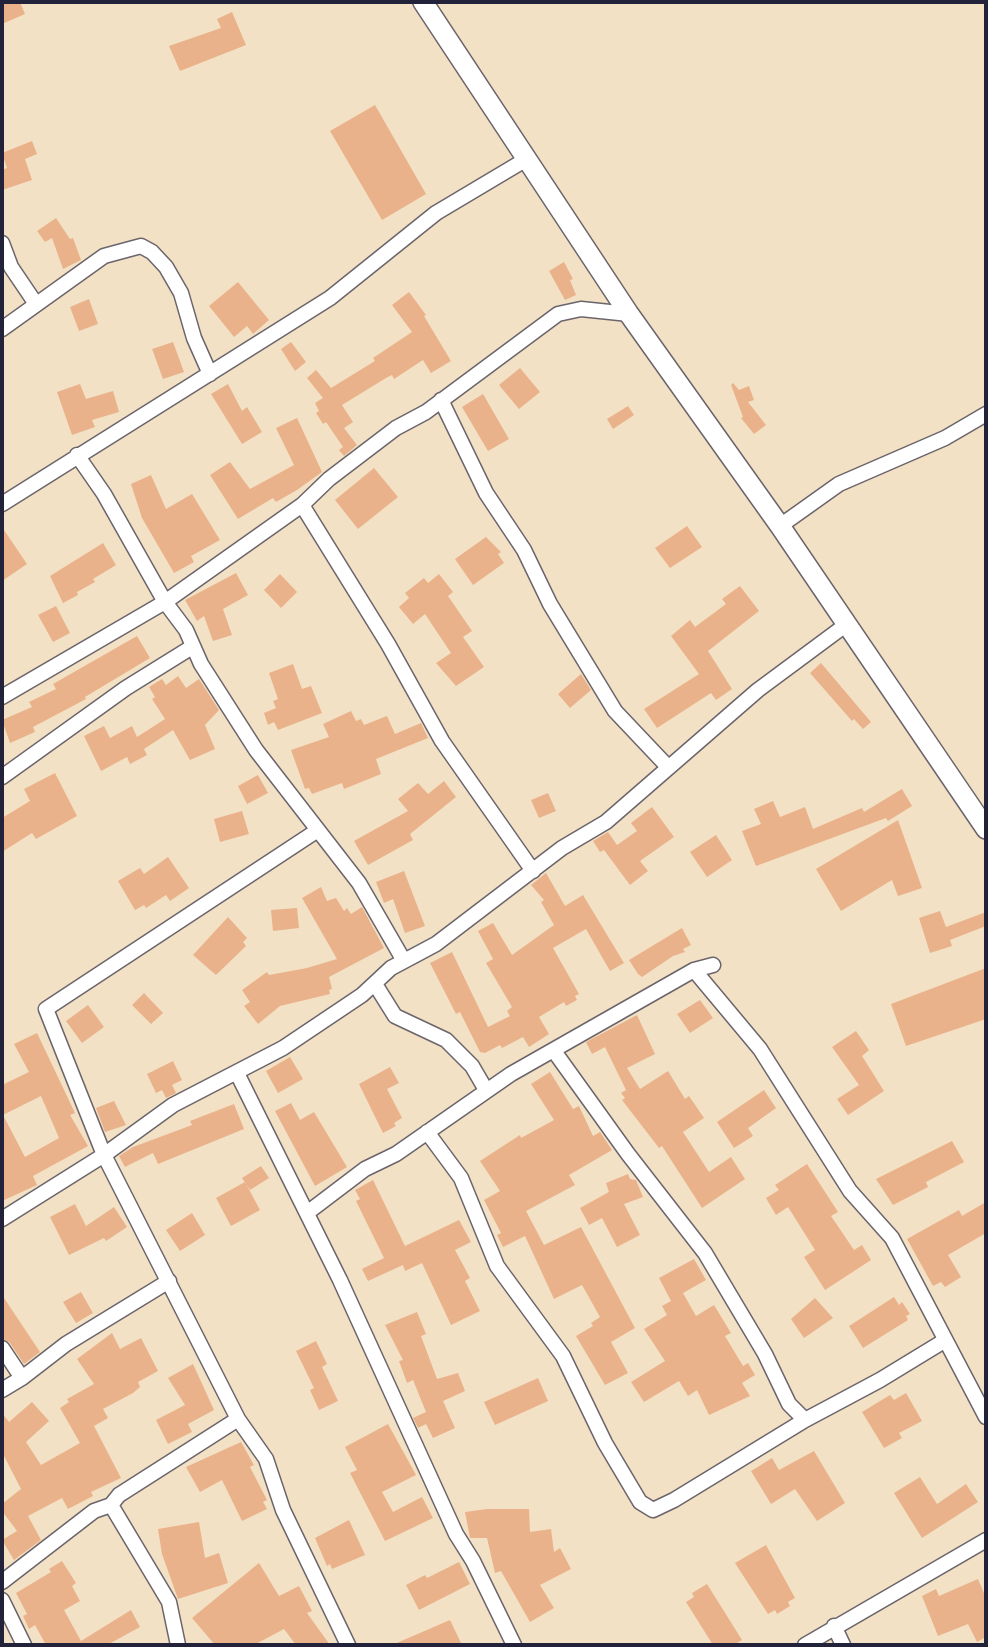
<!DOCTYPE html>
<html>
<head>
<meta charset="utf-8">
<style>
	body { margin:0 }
	#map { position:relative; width:988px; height:1647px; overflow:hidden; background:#f3e1c5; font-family:"Comic Neue",sans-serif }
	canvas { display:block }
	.frame { position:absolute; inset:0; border:4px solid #22223b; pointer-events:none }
</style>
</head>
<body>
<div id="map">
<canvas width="988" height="1647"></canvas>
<div class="frame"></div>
</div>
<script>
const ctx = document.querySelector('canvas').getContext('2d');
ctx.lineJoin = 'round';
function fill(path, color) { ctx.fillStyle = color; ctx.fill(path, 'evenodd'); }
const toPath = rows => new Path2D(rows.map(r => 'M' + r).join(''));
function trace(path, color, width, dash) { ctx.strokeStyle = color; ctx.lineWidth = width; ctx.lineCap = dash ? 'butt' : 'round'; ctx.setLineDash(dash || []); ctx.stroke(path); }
const building = toPath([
	[2,2,20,2,25,14,2,24],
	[232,12,246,45,180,71,169,46,221,28,217,19],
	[375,105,426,194,382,220,330,131],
	[32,141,37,154,25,159,32,180,2,190,2,170,7,168,2,153],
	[56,218,70,239,73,238,81,260,63,269,52,238,45,242,37,231],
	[564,262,573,279,570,280,576,295,565,300,549,271],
	[238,282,269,320,253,334,247,326,234,337,209,306],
	[409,292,426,315,424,316,451,361,431,373,423,360,394,379,392,375,386,378,342,405,353,422,344,428,357,445,344,456,339,450,343,447,326,422,323,424,316,413,319,411,315,403,323,398,307,378,316,370,331,388,375,361,373,358,412,332,392,305],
	[89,299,98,324,79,331,70,307],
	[173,342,184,372,163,379,152,349],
	[291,342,306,362,295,371,281,349],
	[520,368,540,392,519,409,499,385],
	[733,383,739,390,749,386,754,400,748,402,766,425,754,434,741,418,743,417,731,385],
	[80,384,86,399,113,391,119,412,92,420,95,427,72,435,57,392],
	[228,384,242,411,247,407,262,432,242,444,211,394],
	[483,394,509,439,488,451,462,407],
	[628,406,634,415,613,429,607,419],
	[297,418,322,472,297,490,276,502,273,498,238,519,210,475,230,462,250,489,294,465,276,428],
	[374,468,398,497,358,529,335,500],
	[151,475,166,509,192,494,220,540,191,556,194,562,174,573,142,518,131,484],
	[687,526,702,547,670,568,655,548],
	[2,527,27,564,2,581],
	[486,537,501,552,498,554,504,563,473,585,455,559],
	[103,543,116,565,93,579,95,582,77,592,78,595,63,603,50,576],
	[236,573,248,595,223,609,232,635,213,641,204,616,197,621,185,600],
	[280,574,297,592,281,608,264,590],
	[439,574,453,592,448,596,472,631,463,637,484,667,456,686,436,663,451,653,425,614,413,624,399,607,409,598,405,593,424,578,428,583],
	[740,586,759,611,708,651,732,689,716,700,711,693,657,728,644,709,699,674,671,636,690,620,695,627,726,604,722,599],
	[56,606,70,633,53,642,38,615],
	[137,636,150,658,85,697,86,699,33,727,35,732,10,743,2,720,32,707,29,702,56,689,53,684],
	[821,663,871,722,863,729,854,719,852,721,810,673],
	[293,664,302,689,311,686,322,713,278,730,274,722,268,725,264,713,276,708,273,701,278,699,269,673],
	[581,674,591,690,570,708,558,694],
	[178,676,186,688,199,679,219,710,205,725,215,749,190,760,173,730,144,749,147,755,130,764,127,757,101,771,84,736,104,726,110,738,132,726,137,737,165,719,152,699,155,697,149,687,162,679,166,685],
	[351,711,356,721,361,719,364,725,387,716,395,734,421,723,428,738,376,759,381,774,344,789,342,783,312,794,309,788,305,789,291,750,329,737,323,724],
	[55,773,77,816,36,839,32,833,2,852,2,818,30,801,24,789],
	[258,775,268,793,247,804,238,786],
	[444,781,456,797,410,834,413,840,368,865,354,841,408,811,398,799,418,783,428,794],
	[902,789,912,806,888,821,886,818,756,866,742,831,761,824,754,809,773,801,780,817,805,807,813,829,862,808,864,812],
	[548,793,556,811,539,818,531,800],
	[652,807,674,837,640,861,648,871,630,885,604,850,600,852,593,841,608,832,617,845,637,831,631,823],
	[242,811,249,834,220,842,214,819],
	[898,820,922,888,898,896,892,880,841,911,816,869],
	[716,835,732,860,707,877,690,852],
	[168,857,189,888,170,901,166,895,146,908,144,905,135,910,118,881,140,868,144,874],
	[404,871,425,926,405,933,393,899,384,903,376,882],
	[546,873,565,906,583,895,624,963,610,971,586,929,553,948,579,994,575,996,577,1000,566,1006,564,1002,539,1017,549,1034,529,1047,523,1037,502,1048,500,1045,485,1053,480,1052,460,1012,456,1014,430,963,452,952,488,1027,510,1016,507,1011,512,1007,486,963,493,959,478,931,493,923,512,955,554,925,541,902,544,900,531,885],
	[321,887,327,901,336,898,344,911,347,908,351,914,362,907,384,948,329,977,332,989,329,990,330,994,280,1006,258,1024,244,1006,250,1002,242,990,267,972,269,975,307,968,337,959,302,898],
	[297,908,299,928,273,931,271,910],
	[940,911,946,927,986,912,986,926,950,940,952,946,930,953,919,918],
	[228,917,247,938,243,942,246,946,216,975,193,955],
	[682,928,691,945,683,949,685,952,673,956,642,977,638,974,629,960],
	[986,968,986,1019,906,1046,891,1004],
	[144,993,163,1013,151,1024,132,1005],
	[700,1000,713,1018,690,1033,677,1014],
	[88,1005,104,1027,82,1043,66,1021],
	[637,1015,655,1054,627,1068,640,1089,668,1071,685,1099,689,1096,704,1118,683,1132,709,1172,731,1157,745,1179,702,1208,662,1146,659,1148,622,1100,625,1098,621,1093,626,1090,605,1047,592,1054,586,1042],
	[856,1031,869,1050,862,1056,884,1091,848,1115,837,1099,859,1085,832,1047],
	[37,1033,75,1113,70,1115,88,1146,33,1176,37,1185,2,1201,2,1085,29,1072,14,1044],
	[41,1096,59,1138,25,1157,3,1115],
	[290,1057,303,1079,278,1093,266,1071],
	[173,1061,182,1080,172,1085,176,1093,166,1098,162,1090,156,1093,147,1074],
	[390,1067,399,1083,387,1089,402,1118,394,1123,396,1126,383,1133,359,1084],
	[550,1072,573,1109,579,1106,593,1136,600,1132,612,1150,569,1175,575,1185,526,1211,544,1245,581,1227,635,1328,611,1342,628,1373,605,1385,576,1336,593,1326,591,1323,600,1317,582,1285,554,1299,525,1236,503,1247,497,1235,501,1233,484,1200,500,1191,480,1161,520,1135,521,1138,554,1120,531,1084],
	[764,1090,776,1108,748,1128,753,1136,734,1148,717,1122],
	[114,1101,126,1125,105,1132,96,1108],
	[291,1103,300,1120,314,1112,347,1167,315,1186,275,1111],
	[234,1104,244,1129,158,1164,153,1153,125,1167,119,1156,133,1147,192,1125,190,1121],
	[952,1141,964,1162,926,1182,928,1187,893,1205,876,1179],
	[807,1164,838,1212,831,1216,854,1250,862,1245,871,1260,825,1290,804,1257,815,1250,788,1207,776,1215,766,1198,779,1190,775,1185],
	[261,1166,269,1178,250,1190,242,1178],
	[628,1174,630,1179,636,1180,643,1197,624,1204,640,1235,617,1247,602,1218,589,1225,580,1208,609,1192,606,1183],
	[373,1180,405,1246,459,1220,471,1242,455,1250,470,1278,465,1281,480,1311,451,1325,422,1263,405,1271,403,1265,368,1281,362,1269,384,1258,356,1201,360,1199,355,1190],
	[245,1182,260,1210,231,1226,216,1198],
	[986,1202,986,1233,948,1255,961,1277,945,1287,941,1282,933,1286,907,1239,959,1210,962,1216],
	[75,1204,86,1226,114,1207,127,1227,106,1241,104,1238,69,1255,50,1217],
	[192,1213,205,1235,180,1251,166,1230],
	[694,1259,706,1280,683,1293,696,1316,714,1305,731,1333,725,1336,743,1366,748,1363,755,1375,742,1383,750,1396,709,1415,697,1390,688,1396,679,1381,644,1402,631,1382,665,1361,644,1329,667,1315,662,1306,671,1301,659,1278],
	[81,1292,93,1313,76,1323,63,1302],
	[2,1295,40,1352,24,1364,10,1343,2,1338],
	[894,1297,899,1305,902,1302,910,1314,906,1316,908,1320,863,1348,849,1326],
	[815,1298,833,1318,804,1338,791,1319],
	[417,1312,426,1334,421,1336,437,1379,458,1373,465,1391,443,1401,455,1428,433,1438,426,1424,418,1428,413,1418,426,1412,413,1380,407,1383,399,1361,403,1360,385,1325],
	[112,1333,120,1349,141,1338,158,1371,138,1382,140,1387,133,1393,103,1409,108,1418,94,1426,121,1478,91,1492,93,1496,68,1509,62,1498,28,1516,41,1540,14,1560,2,1540,17,1531,2,1511,2,1504,21,1489,2,1452,2,1413,9,1422,32,1402,49,1421,26,1442,41,1465,80,1443,60,1408,69,1402,67,1399,94,1384,77,1359],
	[316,1341,327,1364,322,1367,338,1401,319,1410,310,1390,314,1388,296,1351],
	[193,1364,214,1410,188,1424,192,1432,168,1444,156,1420,185,1405,168,1378],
	[538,1378,548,1401,495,1425,484,1402],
	[906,1393,922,1421,899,1433,902,1438,884,1448,862,1412,890,1395,894,1400],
	[388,1424,416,1475,382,1492,393,1512,422,1497,433,1518,385,1541,350,1473,357,1470,345,1447],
	[241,1442,254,1465,250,1467,267,1500,263,1502,267,1509,242,1521,222,1480,200,1492,186,1467],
	[814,1451,845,1503,817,1521,795,1489,771,1504,751,1471,772,1458,779,1470],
	[920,1477,937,1504,966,1484,978,1502,922,1538,894,1493],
	[487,1509,529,1509,530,1532,551,1529,554,1552,560,1548,571,1569,540,1585,554,1608,530,1622,501,1571,495,1573,487,1538,470,1538,465,1512],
	[349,1520,365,1555,332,1569,330,1564,327,1566,315,1538],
	[199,1522,205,1558,219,1553,228,1583,178,1599,162,1554,158,1529],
	[766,1545,795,1598,788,1602,790,1606,777,1614,775,1610,768,1614,735,1563],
	[62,1561,76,1583,72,1586,80,1601,64,1610,81,1641,131,1610,140,1627,107,1645,46,1645,35,1625,29,1629,23,1616,27,1614,16,1593,51,1572,49,1569],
	[459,1562,470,1584,419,1610,406,1585,425,1575,427,1578],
	[259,1563,279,1596,299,1586,312,1611,307,1613,330,1645,296,1645,284,1629,254,1645,215,1645,192,1618],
	[978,1579,986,1598,986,1637,977,1642,968,1624,938,1636,922,1596,936,1589,939,1596],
	[707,1584,742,1640,734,1645,713,1645,686,1602,694,1597,692,1593],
	[450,1620,462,1645,392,1645]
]);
const street = toPath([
	[2,243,11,267,36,304],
	[2,329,104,256,141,246,152,252,166,267,181,293,194,338,210,374],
	[441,400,486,493,524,550,550,604,615,711,668,767],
	[77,455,104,494,165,602,186,630,201,664,256,750,359,883,404,961],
	[2,504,330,298,436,213,525,160],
	[302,505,388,644,442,741,533,871],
	[780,526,839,484,945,438,986,414],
	[2,697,165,602,302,505,329,479,396,428,426,412,558,314,581,309,629,314],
	[2,777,126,688,192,647],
	[318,830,46,1009,104,1155,238,1419,266,1459,283,1510,348,1645],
	[694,970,760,1049,850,1191,892,1238,986,1417],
	[375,984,395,1016,446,1040,472,1066,486,1090],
	[554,1051,628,1154,705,1253,765,1354,789,1404,805,1420],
	[237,1073,340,1280,456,1534,473,1561,514,1645],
	[427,1132,461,1178,497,1266,563,1356,605,1443,640,1502,653,1510,674,1500,805,1420,880,1380,944,1341],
	[307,1213,365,1169,396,1154,511,1074,694,970,713,965],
	[2,1219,104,1155,173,1105,283,1048,362,995,391,968,436,944,562,848,606,822,758,690,847,624],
	[2,1348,22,1378],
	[2,1390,22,1378,66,1344,169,1281],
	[111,1505,169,1602,178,1645],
	[2,1582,94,1511,111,1505,119,1495,238,1419],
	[2,1600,24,1645],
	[834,1626,843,1645],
	[805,1645,986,1540]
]);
const secondary = toPath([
	[423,2,629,314,780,526,986,829]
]);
fill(building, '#eab28a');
trace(street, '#6b656b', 17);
trace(secondary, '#6b656b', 22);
trace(street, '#fff', 14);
trace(secondary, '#fff', 19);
</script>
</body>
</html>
